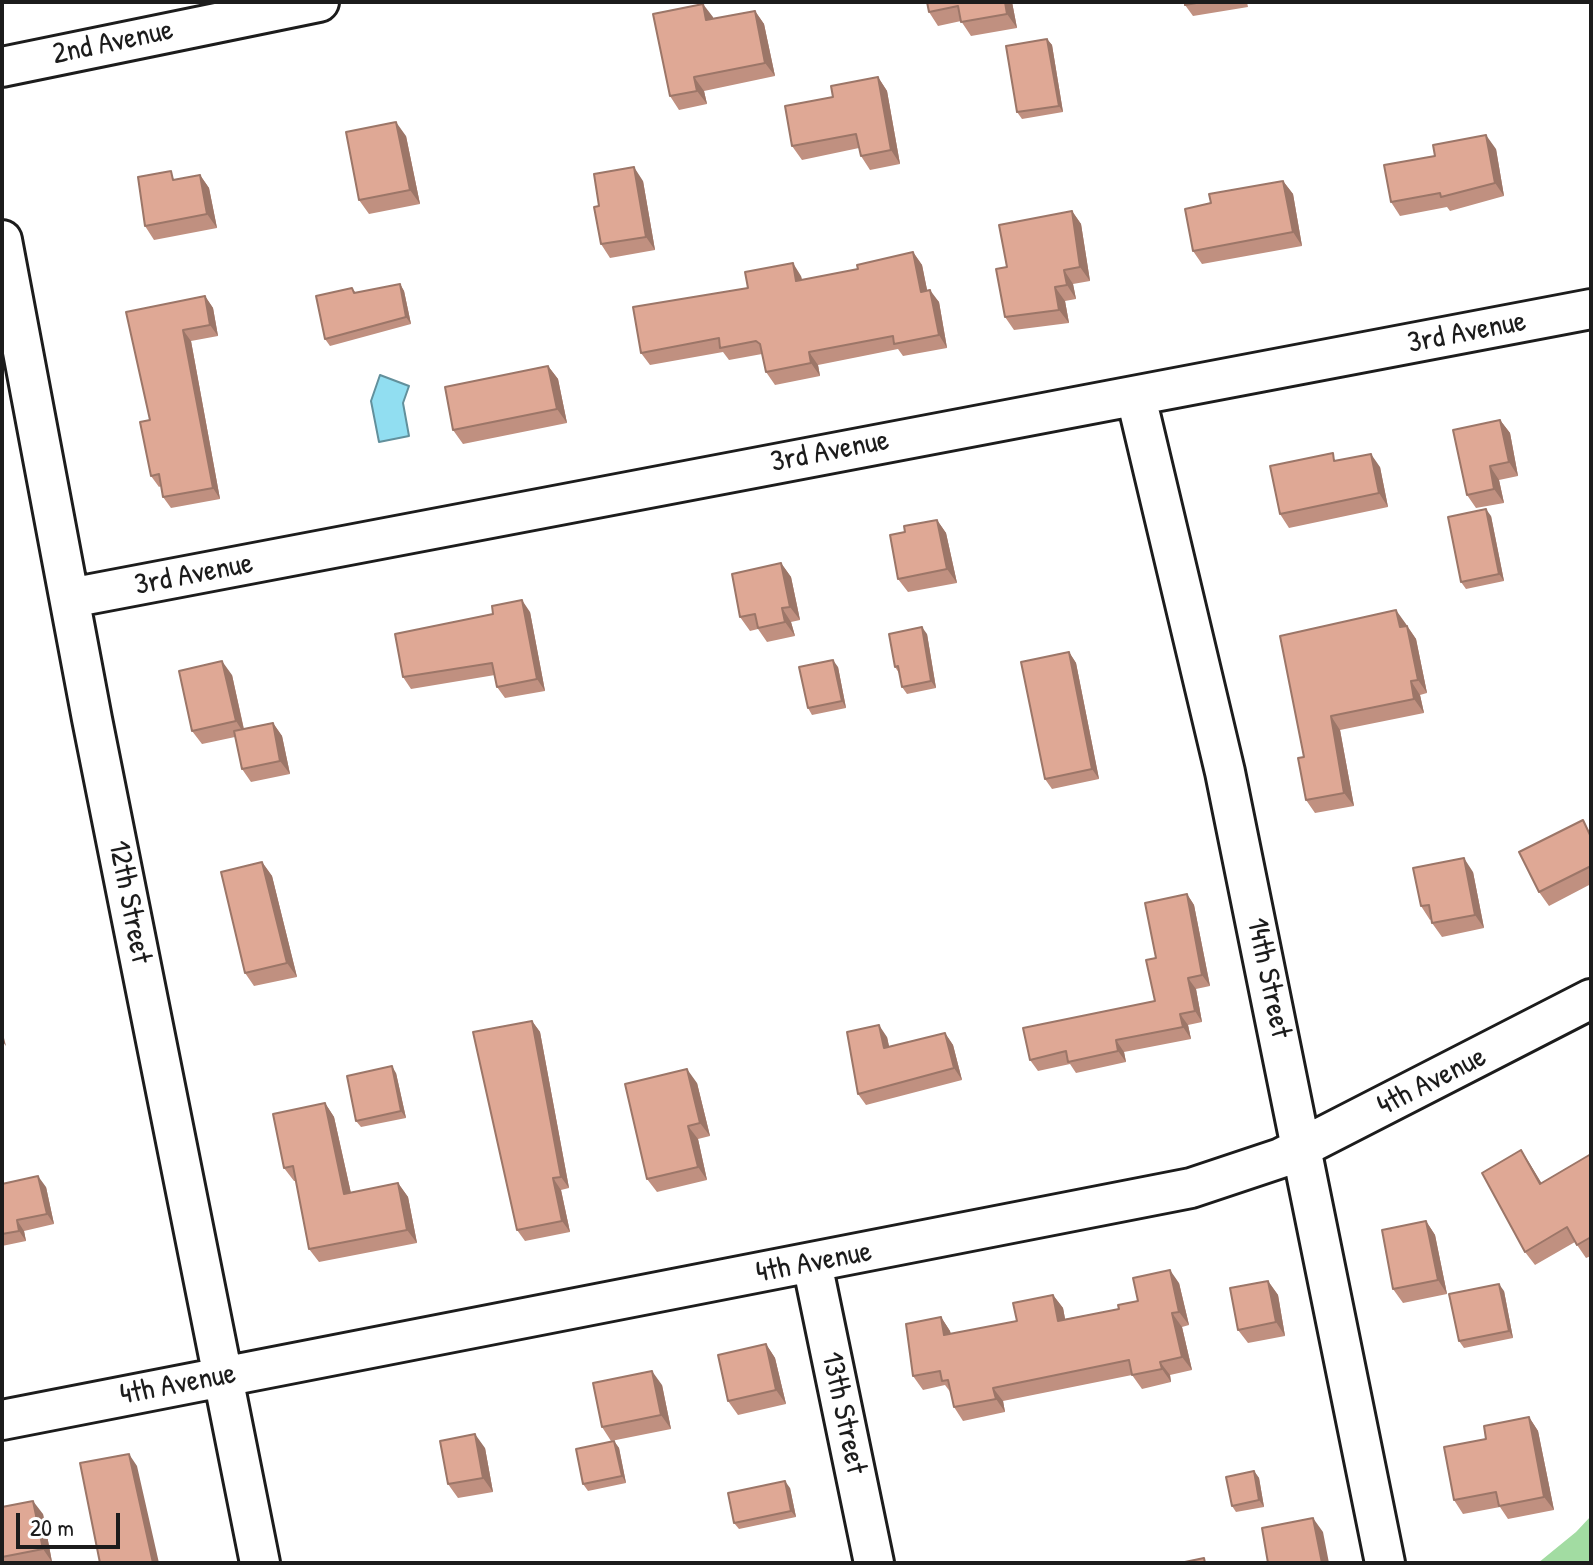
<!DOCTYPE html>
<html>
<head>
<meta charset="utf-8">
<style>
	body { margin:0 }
	#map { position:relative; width:1593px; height:1565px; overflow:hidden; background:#fff; font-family:"Patrick Hand",sans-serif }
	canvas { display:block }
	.frame { position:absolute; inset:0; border:4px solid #1c1c1c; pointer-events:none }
	.scale { position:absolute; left:16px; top:1513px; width:104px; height:36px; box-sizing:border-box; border:4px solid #1c1c1c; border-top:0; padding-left:10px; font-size:24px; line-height:28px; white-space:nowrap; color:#1c1c1c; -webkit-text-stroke:6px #fff; paint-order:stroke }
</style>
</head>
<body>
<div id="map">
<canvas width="1593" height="1565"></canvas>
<div class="frame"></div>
<div class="scale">20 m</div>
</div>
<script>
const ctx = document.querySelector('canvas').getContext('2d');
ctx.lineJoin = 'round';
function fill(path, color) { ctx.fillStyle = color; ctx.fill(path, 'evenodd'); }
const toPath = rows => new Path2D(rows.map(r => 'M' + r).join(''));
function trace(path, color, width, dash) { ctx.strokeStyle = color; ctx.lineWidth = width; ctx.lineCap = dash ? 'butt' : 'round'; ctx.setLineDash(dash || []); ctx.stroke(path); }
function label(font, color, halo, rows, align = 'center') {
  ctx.font = font + ' "Patrick Hand",sans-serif'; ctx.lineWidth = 6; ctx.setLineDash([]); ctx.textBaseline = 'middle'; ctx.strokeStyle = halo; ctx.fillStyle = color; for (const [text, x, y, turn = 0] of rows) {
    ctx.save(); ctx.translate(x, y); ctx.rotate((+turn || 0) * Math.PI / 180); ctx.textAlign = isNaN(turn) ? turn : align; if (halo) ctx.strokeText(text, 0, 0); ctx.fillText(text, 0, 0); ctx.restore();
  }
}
const green = toPath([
	[1591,1516,1591,1563,1538,1563,1576,1532]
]);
const water = toPath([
	[380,375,409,386,403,403,409,436,379,442,371,401,380,375]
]);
const street = toPath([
	[2,67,319,2],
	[2,240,92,719,260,1563],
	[1136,397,1225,772,1385,1563],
	[70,598,1591,309],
	[812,1263,874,1563],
	[2,1420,1191,1188,1281,1158,1591,999]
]);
const wall = toPath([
	[927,2,1012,2,1017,28,971,36,961,21,938,26,929,12],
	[1185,2,1247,2,1248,7,1193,16,1185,5],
	[755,11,764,24,775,76,704,91,707,104,679,110,670,96,713,17,713,19],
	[1047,39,1052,45,1063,112,1022,119,1017,112],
	[878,77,887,91,900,164,870,170,861,156,859,148,802,160,792,146,833,97],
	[406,136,420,204,369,214,359,200],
	[1496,149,1504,196,1450,211,1447,207,1400,216,1391,202],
	[200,175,209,188,217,228,154,240,145,226,177,179],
	[643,181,655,250,610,258,601,244,599,206],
	[1283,181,1293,194,1302,246,1202,264,1193,251,1211,203],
	[1072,211,1081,224,1090,281,1073,284,1076,299,1065,301,1069,323,1014,330,1005,317,1007,267],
	[913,252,922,265,927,290,939,302,947,348,903,356,898,349,818,365,820,376,775,385,766,372,762,354,729,360,723,352,650,365,641,353,748,288,801,276,802,280,858,269],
	[400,284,404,291,411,324,330,346,325,339,352,288,356,293],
	[205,296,213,308,218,336,191,341,220,499,171,508,163,497,161,486,159,487,151,476,150,420,126,312],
	[548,366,558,379,567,423,463,444,453,430],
	[1500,420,1510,433,1518,476,1499,480,1504,503,1476,508,1467,495],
	[1338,461,1380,467,1388,507,1289,528,1280,514],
	[1491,516,1504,581,1466,589,1461,582],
	[937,520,946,533,957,583,908,592,898,579,905,532],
	[781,563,791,577,800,620,791,622,795,636,767,642,758,629,750,631,740,617],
	[530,612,545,691,505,698,497,687,495,675,411,689,403,677],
	[1406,624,1416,639,1427,693,1420,695,1424,713,1340,730,1354,806,1315,813,1306,800,1304,757,1280,636],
	[927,634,936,688,907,694,902,687,899,673,895,667],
	[1069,652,1076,663,1099,779,1052,789,1045,779],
	[838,667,846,708,812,715,808,708],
	[232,675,244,729,273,723,282,736,290,774,251,782,242,769,235,737,202,744,192,731],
	[1591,831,1591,884,1549,906,1539,892],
	[262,862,272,876,297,977,254,986,245,973],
	[1473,872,1484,928,1442,937,1432,923,1432,919,1430,920,1421,906],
	[1187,894,1194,905,1210,986,1196,989,1202,1022,1188,1025,1191,1039,1124,1052,1126,1062,1076,1073,1070,1064,1038,1071,1030,1060,1155,1001,1156,958],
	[532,1021,540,1032,569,1188,561,1190,570,1232,525,1241,517,1230],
	[945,1033,953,1045,962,1080,866,1105,858,1094,887,1037,889,1047],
	[396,1073,406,1118,361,1127,356,1121],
	[697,1083,710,1136,698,1139,707,1180,657,1192,647,1179],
	[325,1103,334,1117,351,1193,398,1183,408,1197,417,1243,319,1262,309,1249,296,1181,294,1181,284,1168],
	[1521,1150,1541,1183,1591,1154,1591,1256,1586,1258,1575,1242,1535,1265,1525,1252],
	[2,1184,46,1187,54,1224,24,1231,26,1241,2,1246],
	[1426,1221,1435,1235,1447,1294,1403,1303,1393,1289],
	[1268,1281,1278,1295,1285,1336,1248,1343,1238,1330],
	[1179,1283,1189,1325,1182,1327,1192,1370,1170,1375,1171,1382,1142,1389,1132,1375,1003,1401,1005,1412,963,1421,954,1407,951,1393,945,1385,923,1390,913,1376,941,1317,950,1331,951,1334,1017,1321,1053,1295,1063,1308,1065,1319,1119,1309],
	[1504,1291,1513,1338,1464,1348,1459,1341],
	[766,1344,775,1358,786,1404,738,1415,728,1401],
	[662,1385,671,1429,611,1441,602,1427],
	[1529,1417,1538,1431,1554,1510,1508,1519,1500,1507,1463,1514,1454,1500,1486,1439],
	[614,1441,619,1448,626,1483,588,1491,583,1484],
	[485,1448,493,1492,458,1498,448,1484],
	[1254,1471,1259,1478,1264,1507,1236,1512,1232,1506],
	[790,1488,796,1517,739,1529,734,1523],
	[2,1507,43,1514,52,1562,2,1563]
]);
const shadedWall = toPath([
	[1005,2,1012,2,1017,28,1007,14],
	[703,4,713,17,716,34,706,20],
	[755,11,764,24,775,76,765,63],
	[1047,39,1052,45,1063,112,1059,106],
	[694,77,704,91,707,104,697,91],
	[878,77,887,91,900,164,891,150],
	[396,122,406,136,420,204,410,190],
	[1486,135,1496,149,1504,196,1495,183],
	[634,167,643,181,655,250,646,237],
	[200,175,209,188,217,228,207,214],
	[1283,181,1293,194,1302,246,1293,232],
	[1072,211,1081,224,1090,281,1080,267],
	[913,252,922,265,930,304,921,292],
	[793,263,801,276,805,294,796,281],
	[1064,270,1073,284,1076,299,1067,285],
	[400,284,404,291,411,324,406,317],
	[1055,287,1065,301,1069,323,1059,310],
	[930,290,939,302,947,348,939,335],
	[205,296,213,308,218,336,210,325],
	[183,330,191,341,220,499,213,488],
	[809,352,818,365,820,376,811,363],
	[548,366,558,379,567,423,557,409],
	[1500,420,1510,433,1518,476,1509,462],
	[1371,454,1380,467,1388,507,1379,493],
	[1490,466,1499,480,1504,503,1494,489],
	[1486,509,1491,516,1504,581,1499,574],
	[937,520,946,533,957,583,947,569],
	[781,563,791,577,800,620,790,607],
	[522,600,530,612,545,691,537,679],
	[782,608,791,622,795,636,785,622],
	[1396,610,1406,624,1409,641,1400,627],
	[1407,626,1416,639,1427,693,1418,680],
	[922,627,927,634,936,688,931,681],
	[1069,652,1076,663,1099,779,1092,769],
	[833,660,838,667,846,708,842,701],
	[222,661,232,675,245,735,236,721],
	[1411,681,1420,695,1424,713,1414,699],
	[1331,716,1340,730,1354,806,1344,793],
	[273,723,282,736,290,774,280,761],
	[1464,858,1473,872,1484,928,1475,915],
	[262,862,272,876,297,977,287,963],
	[1187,894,1194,905,1210,986,1202,975],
	[1188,978,1196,989,1202,1022,1195,1011],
	[1180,1014,1188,1025,1191,1039,1183,1027],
	[532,1021,540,1032,569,1188,561,1177],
	[879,1025,887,1037,892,1059,884,1048],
	[2,1030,6,1046,2,1041],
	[945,1033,953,1045,962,1080,954,1068],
	[1116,1040,1124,1052,1126,1062,1118,1051],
	[392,1066,396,1073,406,1118,401,1111],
	[687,1069,697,1083,710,1136,700,1123],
	[325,1103,334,1117,354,1207,344,1194],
	[688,1126,698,1139,707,1180,698,1167],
	[1521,1150,1530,1164,1550,1197,1540,1184],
	[38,1176,46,1187,54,1224,47,1214],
	[553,1178,561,1190,570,1232,562,1221],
	[398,1183,408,1197,417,1243,407,1230],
	[17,1220,24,1231,26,1241,19,1231],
	[1426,1221,1435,1235,1447,1294,1438,1280],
	[1170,1270,1179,1283,1189,1325,1179,1312],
	[1268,1281,1278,1295,1285,1336,1276,1322],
	[1499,1284,1504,1291,1513,1338,1509,1331],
	[1053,1295,1063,1308,1068,1334,1058,1321],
	[1172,1313,1182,1327,1192,1370,1182,1357],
	[941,1317,950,1331,954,1349,944,1335],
	[766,1344,775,1358,786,1404,776,1390],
	[1160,1362,1170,1375,1171,1382,1162,1369],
	[652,1371,662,1385,671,1429,661,1415],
	[993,1388,1003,1401,1005,1412,996,1399],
	[1529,1417,1538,1431,1554,1510,1544,1497],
	[475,1434,485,1448,493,1492,483,1478],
	[614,1441,619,1448,626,1483,622,1476],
	[129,1454,137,1466,159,1563,153,1563],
	[1254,1471,1259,1478,1264,1507,1259,1500],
	[785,1481,790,1488,796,1517,791,1511],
	[33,1501,43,1514,52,1562,43,1549],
	[1313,1518,1323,1532,1329,1563,1322,1563]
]);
const building = toPath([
	[927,2,1005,2,1007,14,961,22,958,6,929,12,927,2],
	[1185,2,1202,2,1185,5,1185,2],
	[703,4,706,20,755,11,765,63,694,77,697,91,670,96,653,14,703,4],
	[1047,39,1059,106,1017,112,1006,46,1047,39],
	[878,77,891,150,861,156,856,134,792,146,785,106,833,97,831,86,878,77],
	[396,122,410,190,359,200,346,132,396,122],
	[1486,135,1495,183,1441,197,1440,193,1391,202,1384,165,1435,156,1433,145,1486,135],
	[634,167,646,237,601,244,594,207,599,206,594,174,634,167],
	[171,171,173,180,200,175,207,214,145,226,138,177,171,171],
	[1283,181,1293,232,1193,251,1185,209,1211,203,1209,194,1283,181],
	[1072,211,1080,267,1064,270,1067,285,1055,287,1059,310,1005,317,996,269,1007,267,999,225,1072,211],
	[913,252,921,292,930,290,939,335,894,344,893,336,809,352,811,363,766,372,760,344,756,341,720,348,719,338,641,353,633,307,748,288,745,272,793,263,796,281,858,269,857,265,913,252],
	[400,284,406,317,325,339,316,296,352,288,354,293,400,284],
	[205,296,210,325,183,330,213,488,163,497,159,474,151,476,140,422,150,420,126,312,205,296],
	[548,366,557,409,453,430,445,387,548,366],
	[1500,420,1509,462,1490,466,1494,489,1467,495,1453,430,1500,420],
	[1333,453,1334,461,1371,454,1379,493,1280,514,1270,466,1333,453],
	[1486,509,1499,574,1461,582,1448,517,1486,509],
	[937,520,947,569,898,579,890,535,905,532,904,526,937,520],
	[781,563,790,607,782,608,785,622,758,628,755,614,740,617,732,574,781,563],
	[522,600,537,679,497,687,492,663,403,677,395,634,493,614,492,606,522,600],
	[1396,610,1400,627,1407,626,1418,680,1411,681,1414,699,1331,716,1344,793,1306,800,1298,758,1304,757,1280,636,1396,610],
	[922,627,931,681,902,687,898,666,895,667,889,634,922,627],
	[1069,652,1092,769,1045,779,1021,662,1069,652],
	[833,660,842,701,808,708,799,667,833,660],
	[222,661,236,721,192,731,179,671,222,661],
	[273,723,280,761,242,769,234,731,273,723],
	[1583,820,1591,837,1591,866,1539,892,1519,852,1583,820],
	[1464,858,1475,915,1432,923,1429,905,1421,906,1413,868,1464,858],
	[262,862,287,963,245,973,221,872,262,862],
	[1187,894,1202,975,1188,978,1195,1011,1180,1014,1183,1027,1116,1040,1118,1051,1068,1062,1066,1051,1030,1060,1023,1028,1155,1001,1146,960,1156,958,1145,903,1187,894],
	[532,1021,561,1177,553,1178,562,1221,517,1230,473,1032,532,1021],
	[879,1025,884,1048,945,1033,954,1068,858,1094,847,1032,879,1025],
	[392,1066,401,1111,356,1121,347,1076,392,1066],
	[687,1069,700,1123,688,1126,698,1167,647,1179,625,1084,687,1069],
	[325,1103,344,1194,398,1183,407,1230,309,1249,293,1166,284,1168,273,1114,325,1103],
	[1521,1150,1540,1184,1591,1154,1591,1237,1577,1245,1567,1227,1525,1252,1482,1173,1521,1150],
	[38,1176,47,1214,17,1220,19,1231,2,1234,2,1184,38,1176],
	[1426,1221,1438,1280,1393,1289,1382,1230,1426,1221],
	[1170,1270,1179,1312,1172,1313,1182,1357,1160,1362,1162,1369,1132,1375,1129,1360,993,1388,996,1399,954,1407,948,1380,942,1381,940,1371,913,1376,906,1324,941,1317,944,1335,1017,1321,1013,1303,1053,1295,1058,1321,1119,1309,1118,1305,1138,1301,1133,1278,1170,1270],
	[1268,1281,1276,1322,1238,1330,1230,1288,1268,1281],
	[1499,1284,1509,1331,1459,1341,1449,1294,1499,1284],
	[766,1344,776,1390,728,1401,718,1355,766,1344],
	[652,1371,661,1415,602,1427,593,1383,652,1371],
	[1529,1417,1544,1497,1499,1506,1496,1492,1454,1500,1444,1447,1486,1439,1484,1426,1529,1417],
	[475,1434,483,1478,448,1484,440,1441,475,1434],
	[614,1441,622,1476,583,1484,576,1449,614,1441],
	[129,1454,153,1563,100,1563,80,1463,129,1454],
	[1254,1471,1259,1500,1232,1506,1226,1477,1254,1471],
	[785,1481,791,1511,734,1523,728,1493,785,1481],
	[33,1501,43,1549,2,1557,2,1507,33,1501],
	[1313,1518,1322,1563,1268,1563,1262,1528,1313,1518],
	[1204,1558,1205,1563,1180,1563,1204,1558]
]);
const streetNames = [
	["2nd Avenue",113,43,-12],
	["3rd Avenue",1467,333,-11],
	["3rd Avenue",830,452,-11],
	["3rd Avenue",194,575,-11],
	["12th Street",129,902,79],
	["14th Street",1268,978,78],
	["4th Avenue",1432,1082,-27],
	["4th Avenue",814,1263,-11],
	["4th Avenue",178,1385,-11],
	["13th Street",843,1413,78]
];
fill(green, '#a2dca2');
fill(water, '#91def1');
trace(water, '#62909c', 2);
trace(street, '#1c1c1c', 44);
trace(street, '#fff', 38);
fill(wall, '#c09080');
fill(shadedWall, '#9c7668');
fill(building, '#dfa895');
trace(building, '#9c7668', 2);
label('30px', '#1c1c1c', '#fff', streetNames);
</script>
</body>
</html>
